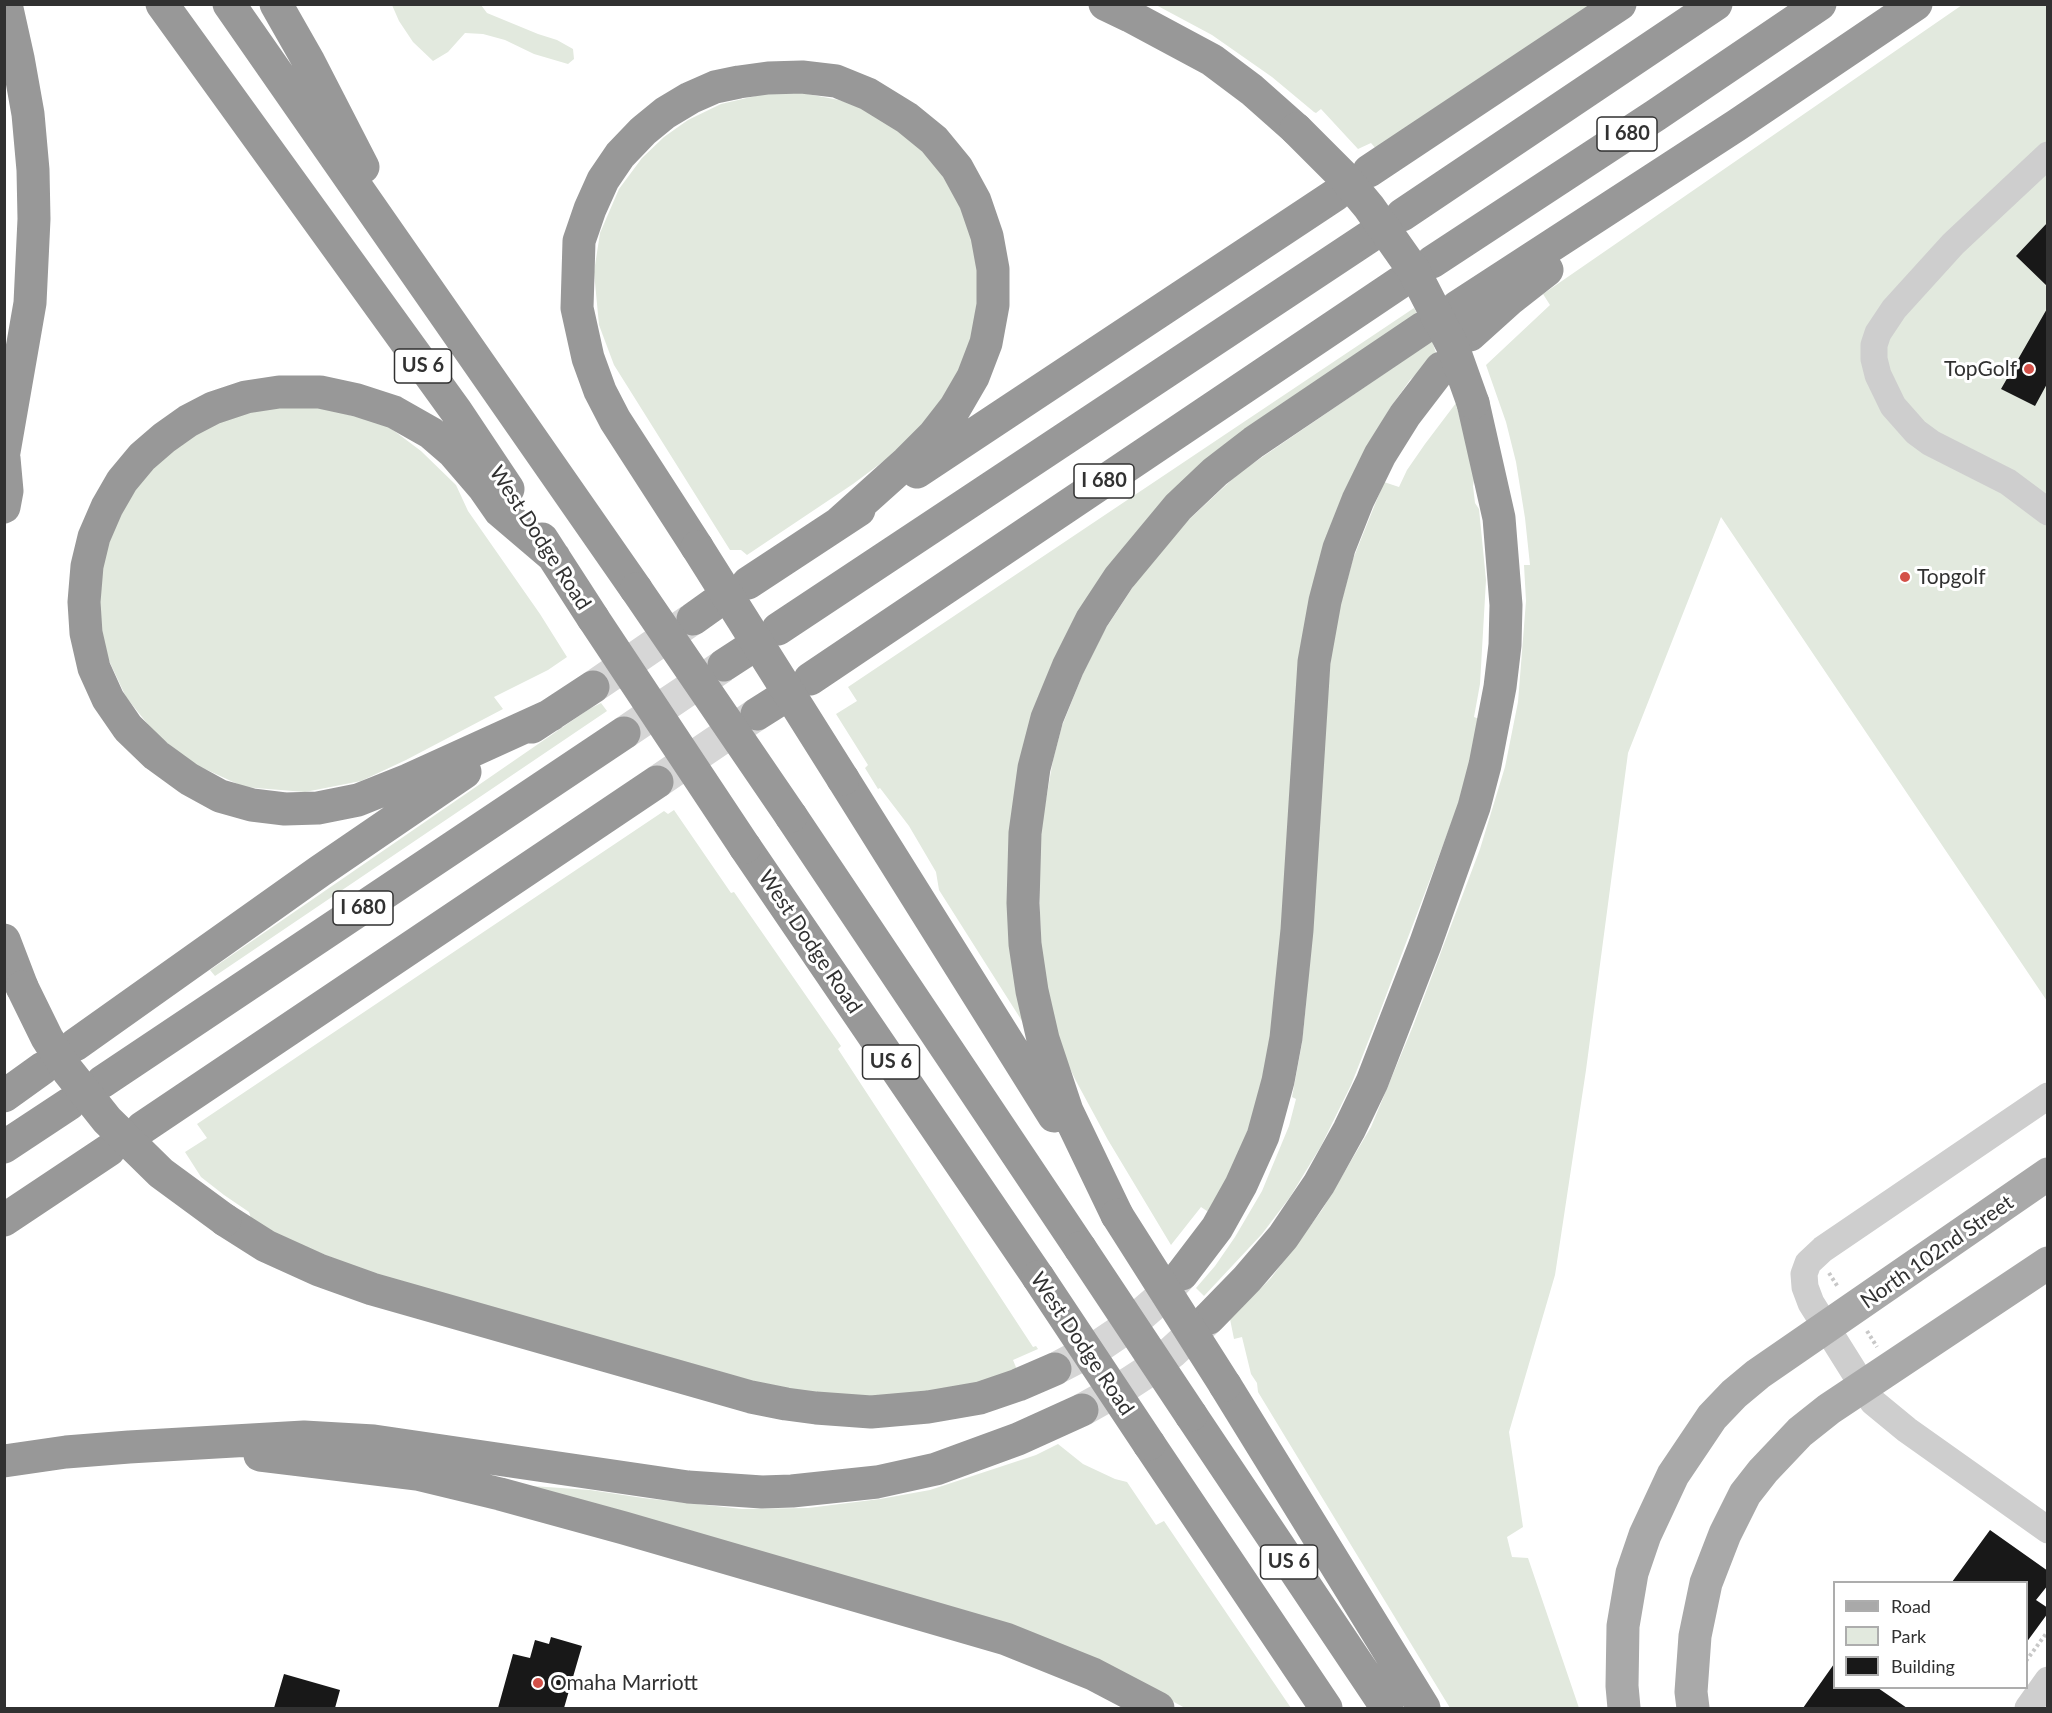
<!DOCTYPE html>
<html>
<head>
<meta charset="utf-8">
<style>
	body { margin:0 }
	#map { position:relative; width:2052px; height:1713px; overflow:hidden; background:#fff; font-family:Lato,sans-serif }
	canvas { display:block }
	.frame { position:absolute; inset:0; border:6px solid #313131; pointer-events:none }
	.legend { position:absolute; left:1833px; top:1581px; width:195px; height:108px; box-sizing:border-box; background:#fff; border:2px solid #adadad; margin:0; padding:8px 10px; list-style:none; font-size:18px; color:#313131 }
	.legend li { display:flex; align-items:center; gap:12px; height:30px }
	.legend b { width:30px; border:2px solid #adadad }
</style>
</head>
<body>
<div id="map">
<canvas width="2052" height="1713"></canvas>
<div class="frame"></div>
<ul class="legend">
<li><b style="height:8px;background:#a9a9a9"></b>Road</li>
<li><b style="height:16px;background:#e2e9de"></b>Park</li>
<li><b style="height:16px;background:#181818"></b>Building</li>
</ul>
</div>
<script>
const ctx = document.querySelector('canvas').getContext('2d');
ctx.lineJoin = 'round';
function fill(path, color) { ctx.fillStyle = color; ctx.fill(path, 'evenodd'); }
const toPath = rows => new Path2D(rows.map(r => 'M' + r).join(''));
function trace(path, color, width, dash) { ctx.strokeStyle = color; ctx.lineWidth = width; ctx.lineCap = dash ? 'butt' : 'round'; ctx.setLineDash(dash || []); ctx.stroke(path); }
function label(font, color, halo, rows, align = 'center') {
  ctx.font = font + ' Lato,sans-serif'; ctx.lineWidth = 6; ctx.setLineDash([]); ctx.textBaseline = 'middle'; ctx.strokeStyle = halo; ctx.fillStyle = color; for (const [text, x, y, turn = 0] of rows) {
    ctx.save(); ctx.translate(x, y); ctx.rotate((+turn || 0) * Math.PI / 180); ctx.textAlign = isNaN(turn) ? turn : align; if (halo) ctx.strokeText(text, 0, 0); ctx.fillText(text, 0, 0); ctx.restore();
  }
}
const green = toPath([
	[392,5,481,5,487,13,538,34,557,40,573,49,574,59,568,64,534,54,505,40,483,34,465,33,448,52,433,61,413,42,399,21],
	[1156,5,1594,5,1377,150,1371,143,1358,149,1321,109,1316,113,1314,112,1272,77,1212,35],
	[1962,5,2047,5,2047,1001,1721,517,1628,753,1586,1070,1555,1275,1509,1432,1523,1527,1507,1537,1512,1557,1528,1558,1579,1708,1450,1708,1258,1392,1257,1383,1251,1374,1242,1337,1234,1339,1230,1319,1271,1278,1322,1210,1371,1127,1413,1026,1480,849,1505,767,1518,702,1526,601,1524,565,1530,565,1525,518,1516,462,1506,422,1486,365,1550,305,1543,294],
	[797,92,839,100,872,110,938,162,974,227,983,308,961,382,916,437,853,484,747,555,741,550,730,550,614,365,599,325,594,272,600,233,619,189,642,158,664,137,688,120,721,104,764,94],
	[1414,308,1421,321,1244,441,1046,686,1026,1021,1022,1021,939,890,936,872,909,826,880,788,878,789,865,768,868,765,836,714,857,701,848,687],
	[1432,341,1437,356,1410,380,1390,408,1356,467,1278,1048,1216,1217,1201,1207,1171,1245,1108,1140,1076,1081,1065,1058,1049,1002,1041,950,1038,846,1053,760,1062,726,1082,676,1104,631,1146,567,1181,527,1239,473],
	[294,401,385,424,421,451,456,485,468,511,540,614,567,657,548,670,494,697,503,709,406,760,361,781,305,792,244,787,192,763,154,732,126,697,105,652,98,605,102,562,122,503,166,449,206,421],
	[1456,403,1475,474,1473,486,1475,503,1479,509,1486,580,1480,684,1474,717,1479,719,1469,770,1457,808,1379,1014,1351,1085,1321,1146,1290,1197,1262,1234,1204,1296,1196,1288,1215,1266,1235,1237,1262,1191,1289,1126,1296,1099,1292,1097,1302,1043,1306,1004,1325,710,1334,629,1353,559,1384,482,1399,487,1407,470,1425,444],
	[601,703,607,711,215,976,210,970,589,709],
	[674,810,731,893,734,892,841,1046,838,1049,1033,1347,1036,1346,1038,1349,1013,1360,1020,1377,971,1392,798,1399,360,1269,283,1238,252,1221,249,1212,224,1195,201,1177,185,1152,207,1138,197,1124,664,811,668,814],
	[1058,1444,1083,1464,1115,1479,1127,1482,1156,1525,1164,1521,1291,1708,1185,1708,1113,1669,532,1486,590,1490,643,1498,742,1509,808,1508,880,1499,930,1490,1036,1455]
]);
const building = toPath([
	[2048,222,2048,287,2016,256],
	[2048,307,2048,382,2035,406,2001,389],
	[1990,1530,2048,1571,2048,1585,2036,1600,2048,1608,2048,1613,2026,1643,2026,1582,1952,1582],
	[551,1637,582,1646,564,1708,498,1708,513,1654,530,1658,535,1640,549,1644],
	[1834,1664,1834,1688,1878,1688,1907,1708,1803,1708],
	[284,1674,340,1690,335,1708,274,1708]
]);
const highwayTunnel = toPath([
	[593,687,691,620],
	[624,733,723,666],
	[657,782,757,714],
	[1055,1369,1099,1346,1127,1327,1158,1300,1182,1274],
	[1082,1410,1125,1386,1148,1371,1172,1352,1209,1318]
]);
const path = toPath([
	[1829,1273,1838,1287],
	[1867,1331,1877,1347],
	[2026,1661,2048,1631]
]);
const minor = toPath([
	[2048,155,1953,244,1894,309,1878,333,1874,345,1874,359,1878,375,1893,406,1916,432,1931,443,2008,482,2048,512],
	[2048,1096,1823,1249,1808,1263,1804,1274,1805,1287,1811,1303,1873,1402,1907,1430,2048,1530],
	[2028,1708,2048,1680]
]);
const major = toPath([
	[1624,1708,1622,1686,1623,1626,1632,1573,1645,1535,1673,1475,1712,1417,1734,1394,1758,1374,2048,1174],
	[1693,1708,1691,1692,1695,1636,1706,1583,1725,1534,1745,1494,1763,1471,1800,1432,1829,1409,2048,1263]
]);
const highway = toPath([
	[162,4,456,411,508,489],
	[229,4,636,589],
	[276,4,309,62,363,167],
	[1105,4,1130,16,1212,60,1252,90,1296,129],
	[1369,171,1620,4],
	[1402,215,1716,4],
	[1432,262,1656,115,1820,4],
	[1457,307,1737,125,1916,4],
	[1470,335,1510,299,1547,270],
	[4,452,30,303,34,219,33,170,28,114,18,58,6,4],
	[4,458,7,491,4,507],
	[917,472,1335,195],
	[542,539,593,618],
	[697,547,615,420,600,391,588,358,577,308,579,241,590,209,603,180,620,155,643,131,665,113,690,98,715,87,739,82,768,78,802,77,836,81,868,94,907,118,934,140,957,168,975,201,987,236,993,269,993,305,986,343,973,377,955,408,934,435,907,462,839,523],
	[748,583,859,510],
	[693,619,714,604],
	[778,629,1369,237],
	[724,665,744,652],
	[810,679,1399,283],
	[757,714,776,702],
	[551,715,408,780,358,800,318,808,285,809,252,805,220,796,189,779,156,755,128,728,108,699,94,668,86,633,84,602,87,566,94,537,107,507,122,481,142,457,164,438,188,421,213,408,246,397,279,392,320,392,357,400,394,412,431,433,453,452,484,488,500,511,554,557],
	[532,727,593,687],
	[843,779,1054,1116],
	[791,816,1080,1248],
	[745,847,1038,1277],
	[4,940,22,987],
	[75,1045,320,871,465,772],
	[102,1082,624,733],
	[4,1096,43,1068],
	[142,1128,657,782],
	[4,1147,69,1104],
	[1117,1215,1067,1111,1043,1039,1032,991,1025,944,1023,903,1025,833,1034,768,1047,718,1068,667,1092,619,1119,578,1178,507,1215,472,1254,442,1423,328],
	[4,1220,109,1150],
	[225,1220,266,1246,319,1270,372,1289,751,1397,786,1404,816,1408,871,1412,928,1407,980,1398,1018,1385,1055,1369],
	[1182,1274,1217,1228,1241,1185,1263,1136,1278,1081,1286,1038,1297,930,1314,662,1325,601,1339,548,1358,500,1380,455,1405,415,1441,368],
	[1209,1318,1247,1279,1283,1237,1319,1184,1349,1130,1372,1082,1425,945,1474,807,1485,765,1500,687,1505,645,1506,605,1499,518,1473,403],
	[1225,1385,1424,1708],
	[1191,1415,1387,1708],
	[1149,1444,1326,1708],
	[260,1455,417,1474,500,1494,624,1528,1006,1639,1093,1674,1158,1708],
	[4,1461,66,1452,129,1447,304,1437,374,1441,688,1487,762,1492,792,1491,877,1482,936,1469,1018,1439,1082,1410]
]);
const highwayBridge = toPath([
	[1296,129,1344,177,1369,207,1414,271,1453,347,1473,403],
	[697,547,843,779],
	[636,589,791,816],
	[593,618,745,847],
	[22,987,47,1038,68,1071,107,1120,161,1173,225,1220],
	[1117,1215,1225,1385],
	[1080,1248,1191,1415],
	[1038,1277,1149,1444]
]);
const markers = [
	[2029,369,6,"#d35048"],
	[1905,577,6,"#d35048"],
	[538,1683,6,"#d35048"]
];
const shields = [
	[1627,134,60],
	[423,366,57],
	[1104,481,60],
	[363,908,60],
	[891,1062,57],
	[1289,1562,57]
];
const shieldNames = [
	["I 680",1627,134],
	["US 6",423,366],
	["I 680",1104,481],
	["I 680",363,908],
	["US 6",891,1062],
	["US 6",1289,1562]
];
const poiNames = [
	["TopGolf",2017,369,"right"],
	["Topgolf",1917,577],
	["Omaha Marriott",550,1683]
];
const streetNames = [
	["West Dodge Road",540,538,57],
	["West Dodge Road",810,942,56],
	["North 102nd Street",1937,1252,-35],
	["West Dodge Road",1082,1344,56]
];
fill(green, '#e2e9de');
fill(building, '#181818');
trace(highwayTunnel, '#d6d6d6', 33, [33, 16]);
trace(path, '#c8c8c8', 4, [3, 3]);
trace(minor, '#cecece', 27);
trace(major, '#a9a9a9', 33);
trace(highway, '#989898', 33);
trace(highwayBridge, '#989898', 33);
for (const [x, y, r, color] of markers) { const dot = new Path2D(); dot.arc(x, y, r, 0, 2 * Math.PI); ctx.fillStyle = color; ctx.fill(dot); trace(dot, '#fff', 2); }
for (const [x, y, w] of shields) { const box = new Path2D(); box.roundRect(x - w / 2, y - 17, w, 34, 4.5); ctx.fillStyle = '#fff'; ctx.fill(box); trace(box, '#313131', 1.5); }
label('bold 20px', '#313131', null, shieldNames);
label('21px', '#313131', '#fff', poiNames, 'left');
label('21px', '#313131', '#fff', streetNames);
</script>
</body>
</html>
